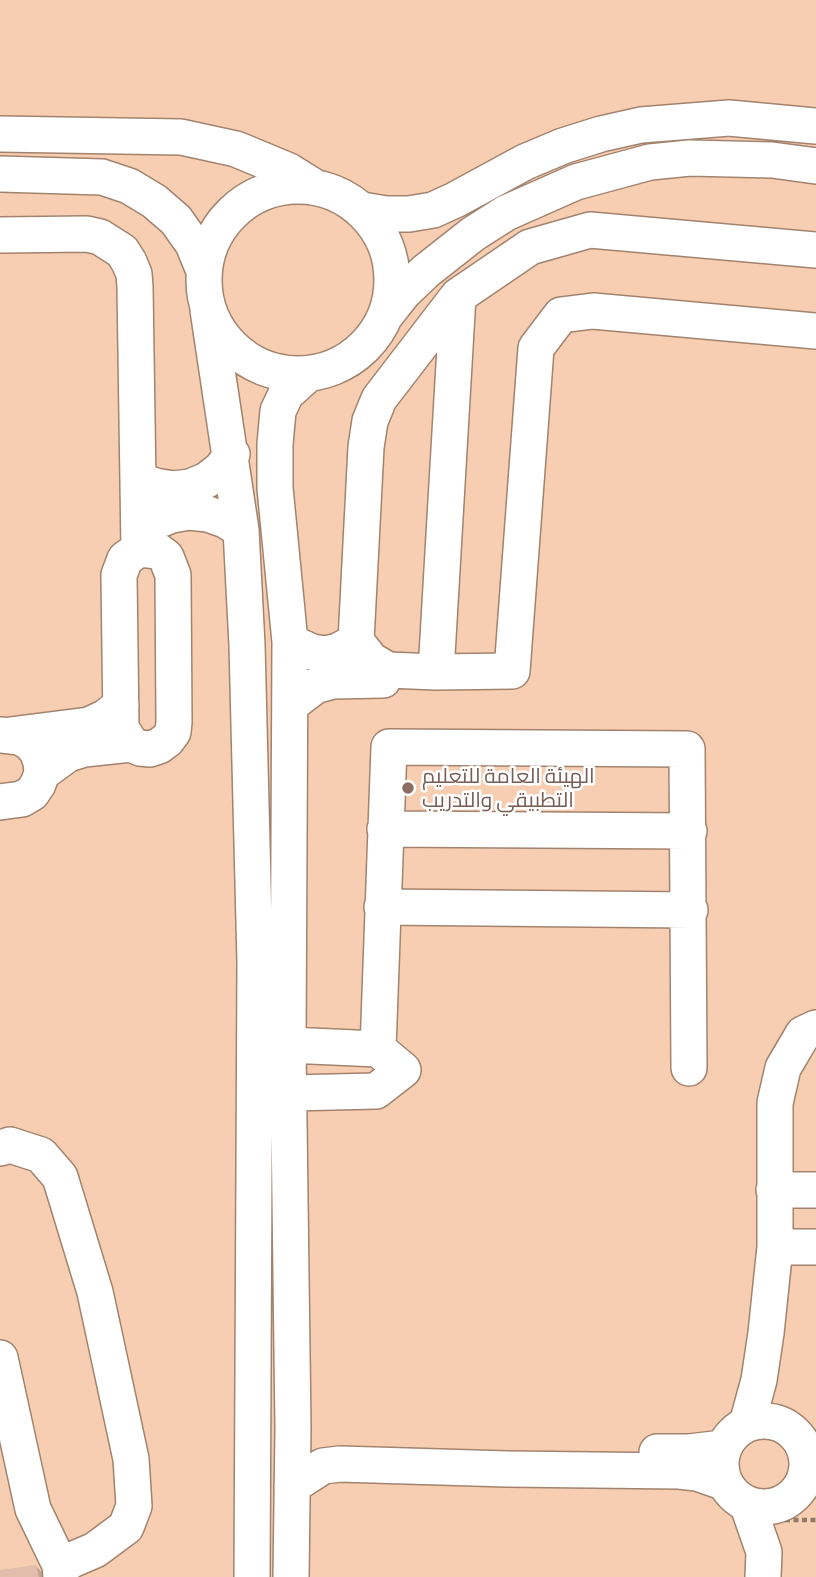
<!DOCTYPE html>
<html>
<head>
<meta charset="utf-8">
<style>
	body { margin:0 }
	canvas { display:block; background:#fddbc3 }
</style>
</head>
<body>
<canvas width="816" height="1577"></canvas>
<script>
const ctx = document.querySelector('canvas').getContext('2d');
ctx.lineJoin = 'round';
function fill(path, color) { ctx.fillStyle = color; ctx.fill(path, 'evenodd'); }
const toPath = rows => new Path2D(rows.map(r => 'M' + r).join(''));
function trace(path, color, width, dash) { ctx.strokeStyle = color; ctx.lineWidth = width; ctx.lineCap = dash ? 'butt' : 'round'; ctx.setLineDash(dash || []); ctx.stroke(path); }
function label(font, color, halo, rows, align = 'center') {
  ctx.font = font + ' Commissioner,Cairo,sans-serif'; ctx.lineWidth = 5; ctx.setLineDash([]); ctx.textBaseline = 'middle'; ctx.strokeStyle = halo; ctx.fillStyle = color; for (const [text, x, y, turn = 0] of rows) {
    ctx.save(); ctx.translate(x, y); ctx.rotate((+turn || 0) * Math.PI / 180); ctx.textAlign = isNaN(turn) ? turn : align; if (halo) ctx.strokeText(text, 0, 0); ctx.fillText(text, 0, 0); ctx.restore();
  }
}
const built = toPath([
	[0,0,816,0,816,1577,0,1577]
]);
const shadow = toPath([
	[36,1566,46,1577,0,1577,0,1572]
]);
const building = toPath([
	[36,1565,39,1577,0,1577,0,1570]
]);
const path = toPath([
	[785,1520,816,1520]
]);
const minor = toPath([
	[0,134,181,137,236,149,289,171,313,186],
	[0,174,102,177,129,186,154,201,176,220,193,244,204,271],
	'204 280a94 94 0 1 1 188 0a94 94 0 1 1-188 0Z',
	[362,210,386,214,409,214,433,210,455,200,525,162,563,146,601,134,641,125,729,118,816,126],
	[0,235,87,234,100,237,122,251,129,262,134,274,135,287,139,549],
	[816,250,590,230,530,247,458,296,379,399,370,421,366,447,356,641,371,660,388,670,436,672,512,671,536,348,561,315,593,311,816,331],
	[208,310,241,530,247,645,255,962,252,1577],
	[385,316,404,292,426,271,473,234,506,213,576,182,650,162,690,158,772,160,816,166],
	[139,480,155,486,173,489,190,487,207,480,221,469,232,454],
	[139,533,154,522,172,515,189,512,208,514,225,520,241,530],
	[139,549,158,551,166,557,173,575,174,722,173,732,167,740,159,746,150,749,140,748,131,744,121,728,119,575,125,559,139,549],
	[290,642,312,652,326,654,338,651,356,641],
	[436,672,458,296],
	[290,705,315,686,333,681,383,680,388,670],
	[0,735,20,737,30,743,37,751,41,762,42,773,38,784,32,793,22,799,0,802],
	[10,735,89,725,106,717,121,705],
	[42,773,68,754,84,749,131,744],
	[385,829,689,831],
	[382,907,690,910],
	[288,1045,378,1049,403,1070,376,1091,290,1093],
	[378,1049,389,747,687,749,689,1068],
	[0,1148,10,1145,41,1155,60,1177,95,1292,131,1459,134,1506,126,1527,95,1550,60,1565],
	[774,1190,816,1190],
	[775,1247,816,1247],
	[0,1358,33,1509,60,1565,61,1577],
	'721 1464a43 43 0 1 1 86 0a43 43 0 1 1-86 0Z',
	[747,1424,759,1380,766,1333,775,1247,775,1103,783,1068,803,1034,816,1028],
	[657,1452,689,1452,723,1448],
	[292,1486,323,1466,340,1464,507,1469,679,1471,697,1473,723,1482],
	[748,1506,764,1552,763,1577],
	[291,1577,293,1428,288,1045,290,642,275,488,275,444,278,411,286,394,308,374]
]);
const markers = [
	[408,788,7,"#8d6e63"]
];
const educationNames = [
	["الهيئة العامة للتعليم",422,776],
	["التطبيقي والتدريب",422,800]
];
fill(built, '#f7ceb2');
fill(shadow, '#0003');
fill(building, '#e2bcac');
trace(minor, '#a2836e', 38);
trace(path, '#917a6a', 4.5, [5, 3.5]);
trace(minor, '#fff', 35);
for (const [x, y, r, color] of markers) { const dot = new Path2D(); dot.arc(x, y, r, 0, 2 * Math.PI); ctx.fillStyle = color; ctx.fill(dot); trace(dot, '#fff', 2.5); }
label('21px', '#785e54', '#fff', educationNames, 'left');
</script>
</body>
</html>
